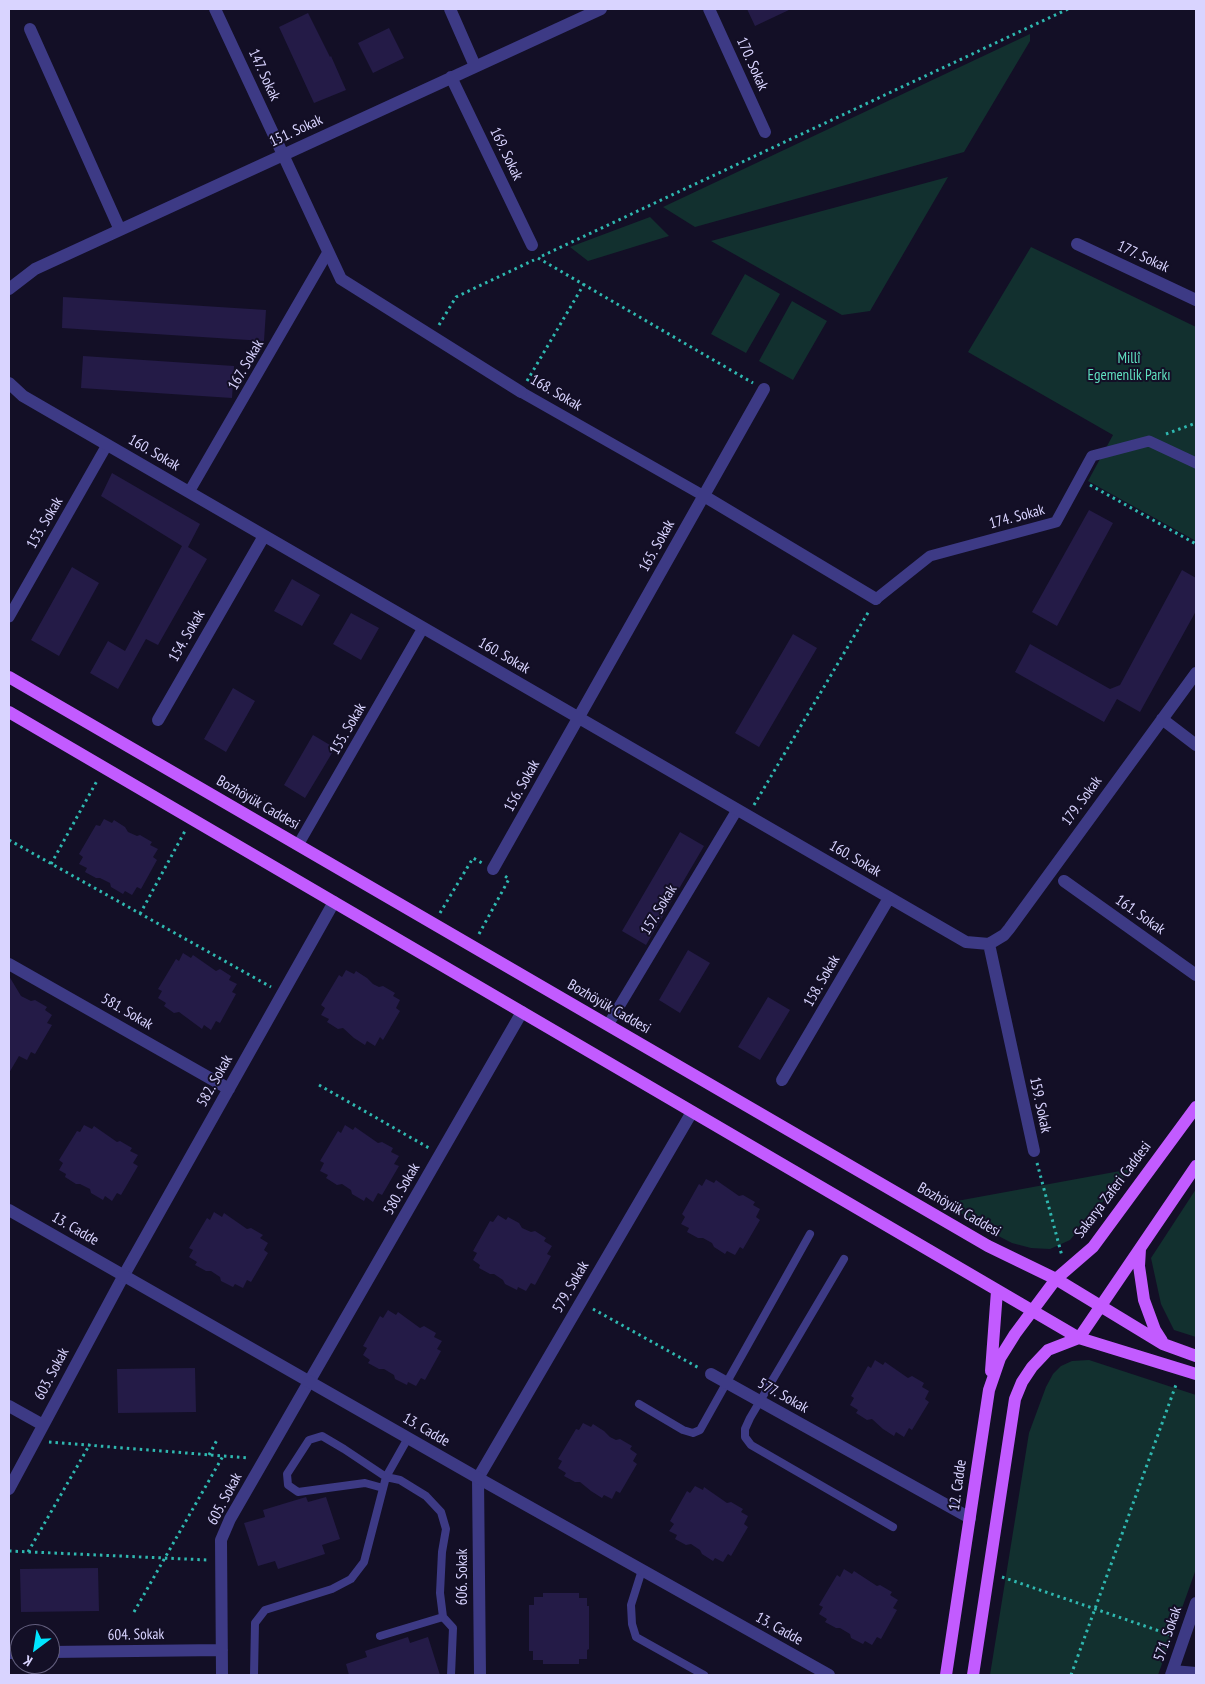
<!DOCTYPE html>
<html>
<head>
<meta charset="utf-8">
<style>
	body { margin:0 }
	#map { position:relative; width:1205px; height:1684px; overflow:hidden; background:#130f26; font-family:"PT Sans Narrow",sans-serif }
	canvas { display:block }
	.frame { position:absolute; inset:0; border:10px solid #d9d4ff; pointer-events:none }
	.north { position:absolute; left:10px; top:1624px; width:50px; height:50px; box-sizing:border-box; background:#130f26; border:1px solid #625e7d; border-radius:50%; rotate:211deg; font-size:14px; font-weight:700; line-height:20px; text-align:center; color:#d9d4ff }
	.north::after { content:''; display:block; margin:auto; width:18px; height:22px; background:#00e5ff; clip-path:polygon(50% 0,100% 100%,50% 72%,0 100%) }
</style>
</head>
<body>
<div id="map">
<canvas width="1205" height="1684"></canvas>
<div class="frame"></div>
<div class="north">K</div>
</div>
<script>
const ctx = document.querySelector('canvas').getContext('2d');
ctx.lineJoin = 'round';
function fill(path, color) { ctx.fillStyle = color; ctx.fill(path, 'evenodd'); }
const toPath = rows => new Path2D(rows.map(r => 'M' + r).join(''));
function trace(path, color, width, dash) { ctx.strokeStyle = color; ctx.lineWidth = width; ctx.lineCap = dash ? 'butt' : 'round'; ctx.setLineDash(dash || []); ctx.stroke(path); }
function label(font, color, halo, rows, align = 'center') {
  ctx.font = font + ' "PT Sans Narrow",sans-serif'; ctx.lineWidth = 4; ctx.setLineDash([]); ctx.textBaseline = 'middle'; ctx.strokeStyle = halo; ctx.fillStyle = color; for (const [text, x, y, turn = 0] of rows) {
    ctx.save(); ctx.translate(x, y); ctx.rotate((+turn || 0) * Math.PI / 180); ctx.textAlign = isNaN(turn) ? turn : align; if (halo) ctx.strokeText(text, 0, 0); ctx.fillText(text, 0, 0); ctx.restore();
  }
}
const green = toPath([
	[1030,34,1030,41,964,152,695,227,663,207],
	[948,177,870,311,842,315,711,241],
	[650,217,669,236,588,261,570,247],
	[1031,247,1196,327,1196,541,1088,481,1113,435,968,352],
	[745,274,780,294,746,353,711,334],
	[792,301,827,321,793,380,759,361],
	[1131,1169,1070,1240,1050,1249,1031,1248,1012,1243,979,1226,946,1203],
	[1196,1189,1196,1337,1174,1330,1161,1304,1151,1258],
	[1089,1360,1196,1395,1196,1569,1158,1675,990,1675,1029,1433,1046,1387,1053,1374,1061,1366,1072,1361]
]);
const building = toPath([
	[747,9,791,9,755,26],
	[308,13,330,57,331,56,346,90,314,103,279,27],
	[389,28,404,58,373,73,358,43],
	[63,297,266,310,264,341,62,328],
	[83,356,234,366,232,398,81,388],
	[112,473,200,524,188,547,207,559,158,645,146,639,118,689,90,673,108,641,125,651,182,546,101,496],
	[1089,510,1113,523,1057,626,1032,612],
	[72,567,99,583,59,656,31,640],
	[1182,570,1196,578,1196,611,1140,712,1117,699,1104,722,1015,672,1030,644,1110,689,1120,685],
	[292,579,320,595,302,626,274,611],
	[351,613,379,628,361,660,333,644],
	[793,634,817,648,759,747,735,733],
	[233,688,255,701,226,752,204,739],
	[313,735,335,748,305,798,284,785],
	[104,819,112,823,114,820,125,827,128,832,137,836,140,835,152,842,150,845,158,849,153,857,157,860,141,889,137,887,132,895,125,891,123,894,111,887,110,883,100,878,96,878,85,872,87,868,79,864,83,857,79,854,96,825,100,826],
	[680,832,704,846,646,945,622,931],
	[688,950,710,963,680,1013,659,1000],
	[183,953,191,958,193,955,216,971,220,969,231,976,229,980,237,984,232,992,236,994,220,1023,216,1021,211,1030,204,1025,202,1029,179,1012,174,1013,164,1006,166,1003,158,998,162,991,158,989,176,959,179,961],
	[346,970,354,974,356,971,367,978,373,984,379,987,383,986,395,993,393,996,400,1000,396,1008,400,1011,383,1040,380,1037,375,1046,367,1041,365,1045,354,1038,343,1028,338,1029,327,1022,329,1019,321,1015,325,1008,321,1005,339,975,342,977],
	[9,976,21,996,31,1001,35,1000,47,1007,45,1010,52,1015,47,1023,52,1025,35,1054,31,1052,27,1060,19,1056,9,1073],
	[768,997,790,1010,760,1060,738,1047],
	[84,1125,92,1129,94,1126,117,1142,120,1141,132,1148,130,1151,138,1155,133,1163,138,1166,121,1195,117,1193,112,1201,105,1196,103,1200,91,1193,90,1189,80,1184,76,1184,65,1177,66,1174,59,1170,63,1163,59,1160,77,1131,80,1132],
	[345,1125,353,1130,355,1127,378,1143,382,1142,393,1148,391,1152,399,1156,394,1164,399,1166,382,1195,378,1193,373,1202,366,1197,364,1201,352,1194,351,1190,342,1184,337,1185,326,1178,328,1175,320,1171,324,1163,320,1161,338,1131,341,1133],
	[706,1179,714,1183,716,1180,739,1196,743,1195,755,1202,753,1205,760,1209,756,1217,760,1220,743,1249,740,1247,735,1255,727,1251,725,1254,714,1247,712,1243,703,1238,698,1238,687,1232,689,1228,681,1224,685,1217,682,1214,699,1184,702,1186],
	[214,1212,222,1217,224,1213,247,1229,251,1228,263,1235,260,1238,268,1243,264,1250,268,1253,251,1282,247,1280,243,1288,235,1284,233,1287,221,1281,220,1277,211,1271,206,1271,195,1265,197,1262,189,1257,193,1250,189,1248,207,1218,210,1220],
	[498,1215,506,1220,508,1217,519,1223,522,1228,531,1232,535,1231,546,1238,544,1241,552,1246,547,1254,551,1256,535,1285,531,1283,526,1291,518,1287,517,1290,505,1284,503,1280,494,1274,490,1274,479,1268,480,1265,473,1260,477,1253,473,1251,490,1221,493,1222],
	[388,1310,396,1315,398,1312,420,1328,424,1326,436,1333,434,1337,442,1341,437,1349,441,1351,425,1380,421,1378,416,1386,408,1382,407,1385,395,1379,394,1375,384,1369,379,1369,368,1363,370,1360,363,1355,367,1348,363,1346,380,1316,383,1318],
	[875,1360,883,1365,885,1362,908,1378,912,1376,924,1383,922,1387,929,1391,925,1399,929,1402,912,1430,909,1428,904,1437,896,1432,894,1436,883,1429,872,1419,867,1420,856,1413,858,1410,850,1405,854,1398,851,1396,868,1366,871,1368],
	[195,1368,196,1412,118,1413,117,1369],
	[583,1423,591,1427,593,1424,604,1431,610,1437,616,1440,620,1439,632,1446,630,1449,637,1454,633,1461,637,1464,620,1493,616,1491,612,1499,604,1495,602,1498,591,1491,580,1482,575,1482,564,1476,566,1473,558,1468,562,1461,558,1459,576,1429,579,1430],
	[695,1486,703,1490,704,1487,727,1503,731,1502,743,1509,741,1512,748,1516,744,1524,748,1527,731,1556,728,1554,723,1562,715,1558,713,1561,702,1554,700,1550,691,1544,686,1545,675,1539,677,1535,669,1531,674,1524,670,1521,687,1491,690,1493],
	[306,1497,308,1502,326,1497,340,1539,322,1545,325,1554,278,1569,275,1561,258,1566,244,1523,265,1517,263,1510],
	[98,1568,99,1611,21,1612,20,1569],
	[844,1569,852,1574,854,1571,877,1586,880,1585,892,1592,890,1595,898,1600,893,1608,897,1610,881,1639,877,1637,872,1645,865,1641,863,1644,851,1638,850,1634,840,1628,836,1628,825,1622,827,1619,819,1614,823,1607,819,1605,837,1575,840,1577],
	[543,1593,579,1593,579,1598,587,1598,587,1606,589,1606,589,1649,587,1650,587,1659,579,1659,579,1664,543,1664,543,1660,533,1660,533,1651,529,1651,529,1605,534,1605,534,1597,543,1597],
	[408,1637,410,1643,428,1637,440,1675,349,1675,346,1664,367,1657,365,1651]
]);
const path = toPath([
	[542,256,1068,9],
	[538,258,753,383],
	[439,325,456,297,534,260],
	[527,381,584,284],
	[1166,434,1196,423],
	[1090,485,1196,544],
	[754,805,869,611],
	[9,840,271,987],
	[51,864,98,779],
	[440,913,473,858,482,863],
	[140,914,185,831],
	[479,934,509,879,505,876],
	[319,1085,429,1148],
	[1037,1163,1062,1256],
	[593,1309,699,1368],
	[49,1442,249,1458],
	[209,1455,217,1440],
	[9,1551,208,1560],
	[28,1552,90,1444],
	[1002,1577,1171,1635],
	[134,1612,223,1456],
	[1071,1675,1177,1382]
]);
const service = toPath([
	[844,1259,750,1418,745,1429,745,1437,751,1445,893,1527],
	[639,1404,683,1430,693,1433,700,1430,810,1234],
	[383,1488,365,1483,298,1492,288,1485,287,1474,309,1440,322,1436,344,1449,386,1477,400,1480,426,1496,441,1512,446,1529,442,1552,440,1593,443,1617,453,1628,451,1675],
	[642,1570,631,1605,632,1624,636,1637,704,1675],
	[380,1636,443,1617],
	[254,1675,255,1623,265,1610,332,1589,351,1579,364,1562,386,1477,408,1438]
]);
const pedestrian = toPath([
	[521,392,704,496],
	[189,492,328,252],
	[876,599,930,556,1056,522,1092,456,1149,441,1196,463],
	[9,617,107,445],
	[298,845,423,628],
	[608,1025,737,810]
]);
const minor = toPath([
	[215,9,341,279,521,392],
	[450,9,475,66],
	[709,9,765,132],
	[30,29,120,230],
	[451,77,532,245],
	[1077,244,1196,300],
	[9,289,35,269,601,9],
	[9,383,23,396,966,942,989,944,1004,935,1009,929,1196,673],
	[704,496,876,599],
	[1162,719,1196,745],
	[158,720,264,536],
	[493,869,764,389],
	[1064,881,1196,975],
	[989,944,1034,1151],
	[9,964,229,1089],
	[782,1080,889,898],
	[711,1374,970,1518],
	[9,1406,43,1425],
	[9,1489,124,1275,334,902],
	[50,1652,222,1650],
	[9,1653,20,1653],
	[1173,1671,1196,1673],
	[222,1675,221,1540,230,1519,522,1012],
	[480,1675,478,1478,692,1112],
	[1171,1675,1196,1603]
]);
const tertiary = toPath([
	[9,1210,478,1478,829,1675]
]);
const primary = toPath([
	[9,677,988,1246,1056,1279,1163,1344,1196,1356],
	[9,712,1079,1338,1196,1374],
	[1140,1249,1139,1266,1144,1300,1155,1330,1162,1341],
	[1079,1338,1196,1166],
	[991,1371,997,1291],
	[946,1675,989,1390,1000,1358,1015,1334,1056,1279,1093,1247,1196,1107],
	[973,1675,1015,1399,1022,1382,1032,1367,1048,1350,1079,1338]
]);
const streetNames = [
	["170. Sokak",752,64,66],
	["147. Sokak",264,75,65],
	["151. Sokak",296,131,-25],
	["169. Sokak",506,154,64],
	["177. Sokak",1143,257,25],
	["167. Sokak",246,365,-60],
	["168. Sokak",556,393,30],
	["160. Sokak",154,453,30],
	["174. Sokak",1017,517,-15],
	["153. Sokak",45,523,-60],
	["165. Sokak",657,546,-61],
	["154. Sokak",187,636,-60],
	["160. Sokak",504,656,30],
	["155. Sokak",348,729,-60],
	["156. Sokak",522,786,-61],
	["179. Sokak",1082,801,-54],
	["Bozhöyük Caddesi",258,803,30],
	["160. Sokak",855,859,30],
	["157. Sokak",659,910,-59],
	["161. Sokak",1140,915,35],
	["158. Sokak",822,981,-60],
	["Bozhöyük Caddesi",609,1007,30],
	["581. Sokak",127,1012,30],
	["582. Sokak",215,1081,-61],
	["159. Sokak",1040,1105,78],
	["580. Sokak",402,1189,-60],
	["Sakarya Zaferi Caddesi",1113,1190,-53],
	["Bozhöyük Caddesi",959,1210,30],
	["13. Cadde",75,1229,30],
	["579. Sokak",571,1287,-60],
	["603. Sokak",52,1374,-62],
	["577. Sokak",783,1396,29],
	["13. Cadde",426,1430,30],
	["12. Cadde",958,1485,-82],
	["605. Sokak",225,1499,-62],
	["606. Sokak",463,1577,-90],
	["13. Cadde",779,1629,29],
	["571. Sokak",1168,1634,-71],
	["604. Sokak",136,1635,-1]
];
const parkNames = [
	["Millî",1129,359],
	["Egemenlik Parkı",1129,376]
];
fill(green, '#12302f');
fill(building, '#241b47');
trace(path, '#2fb8b0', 3, [2.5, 4]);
trace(service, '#3d3a85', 8);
trace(pedestrian, '#3d3a85', 11);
trace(minor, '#3d3a85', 12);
trace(tertiary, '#3d3a85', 12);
trace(primary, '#c25bff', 12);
label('15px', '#d9d4ff', '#130f26', streetNames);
label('15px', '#5fe0c0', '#130f26', parkNames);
</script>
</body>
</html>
